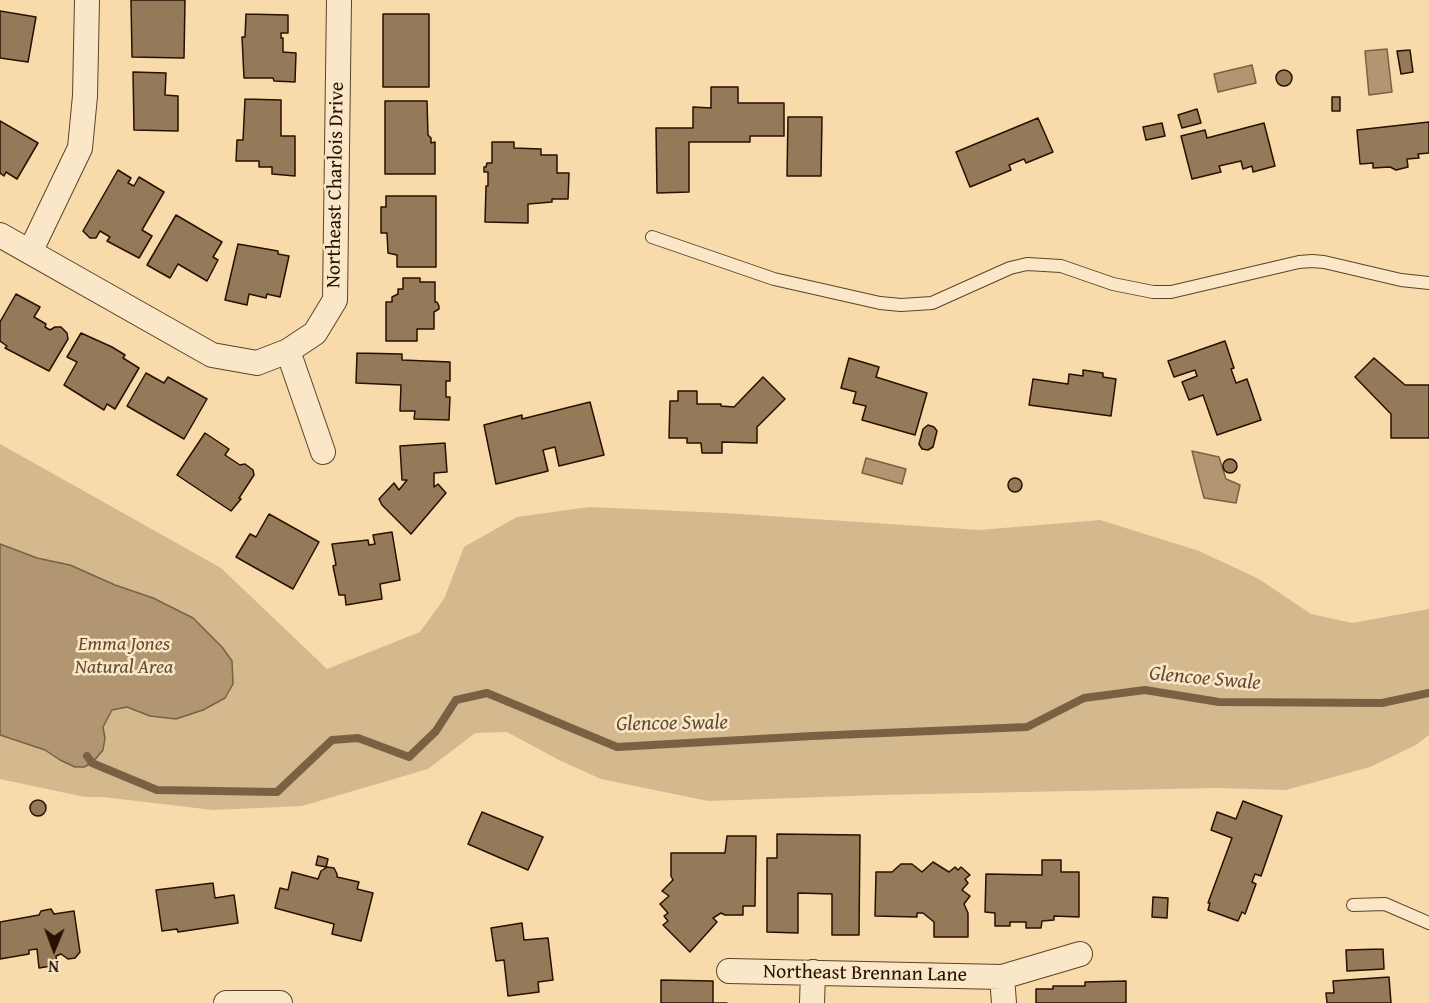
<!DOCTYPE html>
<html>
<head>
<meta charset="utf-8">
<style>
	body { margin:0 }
	#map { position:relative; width:1429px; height:1003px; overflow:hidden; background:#f8daab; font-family:"Gentium Book Plus",serif }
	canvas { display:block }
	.north { position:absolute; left:24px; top:919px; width:60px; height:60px; -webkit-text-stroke:4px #fae7c8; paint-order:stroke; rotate:181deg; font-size:16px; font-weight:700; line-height:24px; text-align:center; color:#271100 }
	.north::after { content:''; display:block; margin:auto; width:21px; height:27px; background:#271100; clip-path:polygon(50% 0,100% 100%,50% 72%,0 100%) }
</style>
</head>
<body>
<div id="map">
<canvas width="1429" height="1003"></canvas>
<div class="north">N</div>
</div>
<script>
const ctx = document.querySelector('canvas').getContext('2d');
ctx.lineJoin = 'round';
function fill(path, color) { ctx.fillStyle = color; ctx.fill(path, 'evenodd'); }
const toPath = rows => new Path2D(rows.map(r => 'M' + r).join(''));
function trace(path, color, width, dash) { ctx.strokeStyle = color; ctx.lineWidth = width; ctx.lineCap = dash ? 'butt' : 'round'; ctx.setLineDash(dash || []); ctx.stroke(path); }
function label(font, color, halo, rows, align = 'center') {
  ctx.font = font + ' "Gentium Book Plus",serif'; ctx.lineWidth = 5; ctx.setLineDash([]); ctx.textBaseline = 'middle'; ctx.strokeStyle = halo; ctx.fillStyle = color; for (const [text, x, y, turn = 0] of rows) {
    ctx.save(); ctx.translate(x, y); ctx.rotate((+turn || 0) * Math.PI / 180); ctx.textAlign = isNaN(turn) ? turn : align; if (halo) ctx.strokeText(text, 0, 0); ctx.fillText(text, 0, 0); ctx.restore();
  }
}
const green = toPath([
	[0,444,221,568,327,669,420,632,444,599,464,547,517,517,589,507,724,513,979,530,1100,520,1199,551,1259,579,1311,614,1352,623,1429,609,1429,735,1416,745,1370,767,1286,790,1216,788,880,795,708,801,601,779,559,760,507,732,475,733,428,769,302,806,213,810,103,797,85,797,0,779]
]);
const water = toPath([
	[1387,49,1392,92,1369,95,1365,51,1387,49],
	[1252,65,1256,83,1218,92,1214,74,1252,65],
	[1192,451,1219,457,1226,479,1240,485,1236,503,1204,498,1192,451],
	[866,458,906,469,902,484,862,473,866,458],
	[0,544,37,558,70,565,115,585,153,598,193,618,222,647,232,661,233,684,225,698,203,710,176,719,150,716,127,707,112,710,103,727,105,738,103,750,92,763,84,767,75,767,60,760,45,750,0,735,0,544]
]);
const stream = toPath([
	[87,756,92,763,157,790,277,792,332,740,358,738,409,757,436,731,456,700,487,693,617,747,812,736,1027,727,1084,698,1145,690,1219,702,1382,703,1429,693]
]);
const building = toPath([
	[131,0,185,0,184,58,132,57,131,0],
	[0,11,36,17,28,62,0,58,0,11],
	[246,14,288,15,288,33,281,33,281,38,283,38,283,52,296,53,295,82,274,81,273,78,244,78,242,37,245,37,246,14],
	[383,14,429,14,429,87,383,87,383,14],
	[1410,50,1413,72,1401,74,1397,51,1410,50],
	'1276 78a8 8 0 1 1 16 0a8 8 0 1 1-16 0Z',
	[133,72,166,73,165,95,178,96,178,131,134,130,133,72],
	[711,87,738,87,738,103,784,103,784,136,750,136,750,142,689,142,689,192,657,193,656,128,693,128,693,107,711,108,711,87],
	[1332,97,1340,97,1340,111,1332,111,1332,97],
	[245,99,281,100,281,136,295,136,295,176,272,174,272,167,259,167,259,161,236,161,237,140,243,140,245,99],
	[385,101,427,101,428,135,431,138,431,143,435,142,435,174,385,174,385,101],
	[1197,109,1201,123,1182,128,1178,115,1197,109],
	[788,117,822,117,821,176,787,176,788,117],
	[1038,118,1053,152,1026,163,1024,159,1009,165,1011,170,970,187,956,152,1038,118],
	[0,121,38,143,17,179,6,172,4,176,0,173,0,121],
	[1429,122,1429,153,1418,154,1419,158,1407,159,1408,167,1396,170,1390,167,1373,168,1373,163,1360,164,1357,130,1429,122],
	[1162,123,1165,136,1146,140,1143,127,1162,123],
	[1264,123,1275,166,1253,172,1252,166,1243,169,1241,161,1219,166,1221,172,1192,179,1181,136,1205,130,1207,138,1264,123],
	[492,142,514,142,514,148,541,149,541,155,557,155,557,173,569,173,568,199,552,199,552,202,528,204,528,223,485,222,486,186,488,186,488,172,484,172,484,167,486,167,487,163,492,163,492,142],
	[118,170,131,178,128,183,134,186,139,177,164,192,142,230,152,236,139,258,107,241,110,237,100,231,96,238,90,238,83,231,118,170],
	[386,196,436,196,436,267,397,267,397,255,388,253,387,233,381,233,381,207,386,207,386,196],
	[176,215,222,242,213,257,218,260,207,281,178,264,170,278,147,265,176,215],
	[238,244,278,251,278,254,289,256,280,297,267,294,266,298,249,294,247,305,225,300,238,244],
	[403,278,420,278,420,282,435,282,435,302,437,302,439,306,439,309,434,312,434,329,417,329,417,341,386,341,386,302,392,302,392,297,398,294,398,289,403,289,403,278],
	[16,294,40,307,34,317,46,324,45,327,50,330,55,327,61,327,67,333,68,339,49,371,5,348,7,346,0,341,0,322,16,294],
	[81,333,112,347,125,355,123,358,139,368,115,409,107,404,104,410,64,385,77,362,67,357,81,333],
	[1225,341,1234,368,1231,369,1236,383,1247,379,1261,420,1217,435,1203,395,1189,400,1182,382,1197,376,1195,370,1174,377,1168,361,1225,341],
	[357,353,402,354,402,360,450,362,450,381,446,381,446,397,450,397,449,420,414,419,415,411,400,411,401,385,356,383,357,353],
	[849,358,879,367,876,377,927,393,915,435,862,420,866,406,853,403,856,392,841,388,849,358],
	[1374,358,1405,385,1429,385,1429,438,1391,438,1391,414,1355,377,1374,358],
	[1083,370,1103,373,1103,377,1116,379,1111,416,1029,405,1033,379,1068,384,1069,374,1083,376,1083,370],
	[146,373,164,383,168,377,207,399,184,439,127,406,146,373],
	[763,377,785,399,757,427,757,443,722,442,722,453,702,453,701,443,687,443,687,438,669,438,670,401,678,401,678,391,697,391,697,404,721,404,721,406,734,407,763,377],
	[590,402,604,455,559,466,555,447,543,450,548,471,496,484,484,425,522,415,522,419,590,402],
	[928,425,934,427,937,431,933,447,928,450,922,449,919,444,923,429,928,425],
	[205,433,229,449,225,455,240,465,245,464,253,470,254,475,239,498,241,499,231,511,177,475,205,433],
	[445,443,447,472,434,473,434,487,438,484,446,493,411,534,382,505,379,499,394,483,399,490,407,480,402,480,400,446,445,443],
	'1223 466a7 7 0 1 1 14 0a7 7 0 1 1-14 0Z',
	'1008 485a7 7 0 1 1 14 0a7 7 0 1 1-14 0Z',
	[269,514,319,542,293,589,236,557,250,534,256,537,269,514],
	[392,532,400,580,380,584,382,599,346,605,345,595,339,595,333,566,336,565,332,544,368,540,369,545,375,544,373,535,392,532],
	'30 808a8 8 0 1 1 16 0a8 8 0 1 1-16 0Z',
	[1243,801,1282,816,1261,876,1255,874,1252,882,1256,884,1245,914,1242,912,1238,921,1208,910,1210,903,1208,903,1232,838,1211,830,1217,812,1236,819,1243,801],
	[482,812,543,837,528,870,468,844,482,812],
	[777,834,860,835,859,935,832,935,832,894,798,893,798,933,767,932,767,858,777,858,777,834],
	[727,836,756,836,755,906,743,906,743,915,725,915,721,913,713,918,717,922,690,952,663,925,668,921,664,916,668,913,660,904,669,896,662,891,673,880,671,876,671,853,725,853,727,836],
	[318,856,328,859,326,867,316,865,318,856],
	[1042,860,1061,860,1061,872,1079,872,1079,917,1054,916,1054,920,1042,921,1041,928,1026,928,1026,922,1010,922,1010,926,995,926,995,913,985,912,986,874,1042,875,1042,860],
	[933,862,949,872,955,867,958,870,961,867,970,875,965,879,968,883,962,890,970,896,964,904,968,913,968,937,934,937,934,922,923,913,917,913,917,917,875,916,876,872,892,872,901,864,912,864,922,872,933,862],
	[327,867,334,868,337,874,337,877,359,882,357,889,373,893,361,941,332,934,334,924,275,908,280,888,288,890,292,872,318,879,321,871,327,867],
	[213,883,215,898,234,895,238,923,178,932,177,929,162,931,156,890,213,883],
	[1153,897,1168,898,1167,918,1152,917,1153,897],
	[51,909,54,914,74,911,80,952,75,958,68,959,61,954,56,956,57,965,39,968,37,949,29,950,29,954,0,959,0,922,39,915,41,911,51,909],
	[522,923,524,940,548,938,553,980,538,982,539,992,508,996,504,960,496,961,491,928,522,923],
	[1383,949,1384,969,1347,971,1346,950,1383,949],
	[1389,977,1391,1003,1327,1003,1326,993,1334,993,1333,981,1389,977],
	[661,980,713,981,713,1003,727,1003,661,1003,661,980],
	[1126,981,1126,1003,1036,1003,1036,989,1053,989,1053,986,1085,986,1085,982,1126,981]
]);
const lane = toPath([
	[652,237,774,279,880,303,901,305,932,303,1010,268,1027,264,1061,266,1113,284,1153,292,1171,292,1299,262,1312,261,1324,262,1401,280,1429,283],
	[1353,905,1385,904,1429,923]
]);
const street = toPath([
	[0,235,212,355,257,363,288,351,315,333,335,300,339,0],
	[30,252,80,148,85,96,87,0],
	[288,351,323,452],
	[729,971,1002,977,1080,954],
	[1002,977,1004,1003],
	[226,1003,280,1003],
	[812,1003,813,972]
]);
const streetNames = [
	["Northeast Charlois Drive",336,185,-89],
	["Northeast Brennan Lane",865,974,1]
];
const parkNames = [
	["Emma Jones",124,645],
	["Natural Area",124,668]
];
const waterNames = [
	["Glencoe Swale",1205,679,5],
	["Glencoe Swale",672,724,-1]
];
fill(green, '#d4b88e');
fill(water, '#b19671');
trace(water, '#7a6144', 1.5);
trace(stream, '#7a6144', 8);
fill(building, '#947a59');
trace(building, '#271100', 1.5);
trace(lane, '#5b432b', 14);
trace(street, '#5b432b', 26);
trace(lane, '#fae7c8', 12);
trace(street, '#fae7c8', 24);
label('20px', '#271100', '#fae7c8', streetNames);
label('italic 20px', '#644b32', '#fae7c8', parkNames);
label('italic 21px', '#654d33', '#fae7c8', waterNames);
</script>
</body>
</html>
